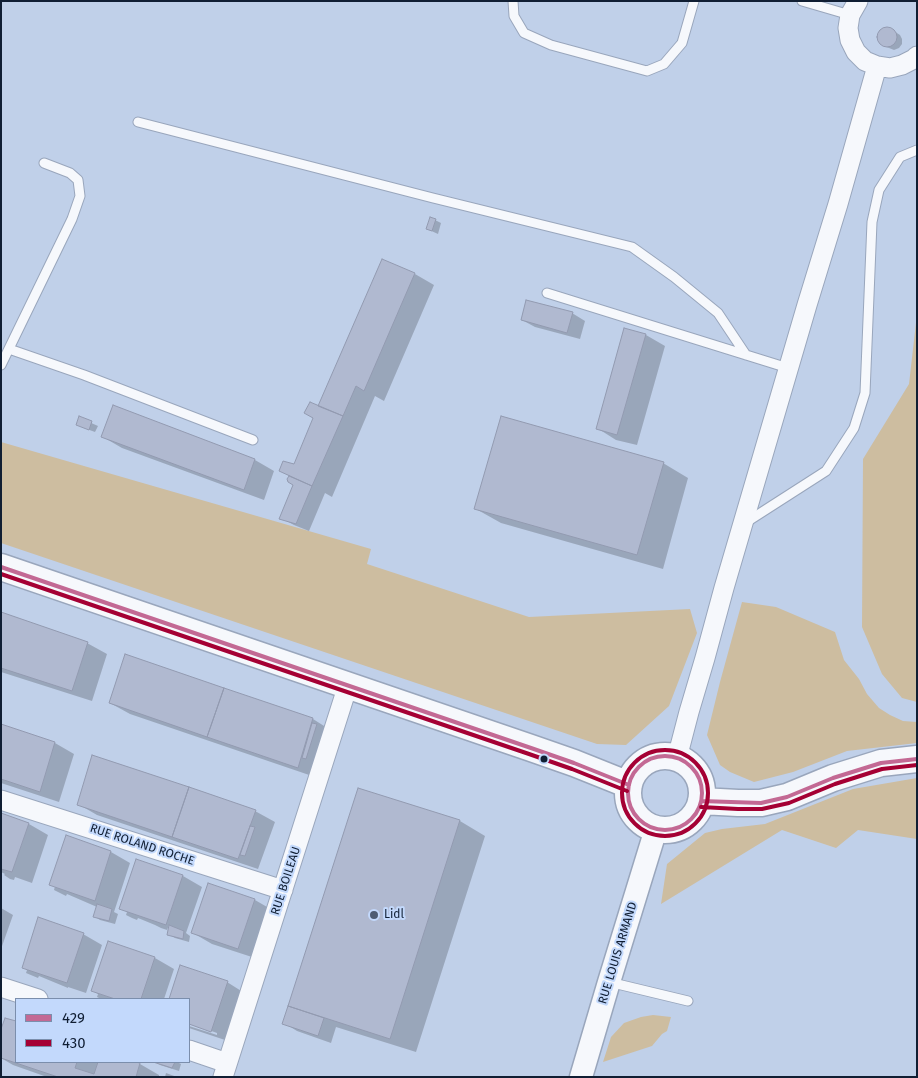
<!DOCTYPE html>
<html>
<head>
<meta charset="utf-8">
<style>
	body { margin:0 }
	#map { position:relative; width:918px; height:1078px; overflow:hidden; background:#c0d0e9; font-family:"Fira Sans",sans-serif }
	canvas { display:block }
	.frame { position:absolute; inset:0; border:2px solid #101e33; pointer-events:none }
	.legend { position:absolute; left:15px; top:998px; width:175px; height:65px; box-sizing:border-box; background:#c3d9fc; border:1px solid #7b8eac; margin:0; padding:6px 9px; list-style:none; font-size:15px; color:#101e33 }
	.legend li { display:flex; align-items:center; gap:10px; height:25px }
	.legend b { width:25px; border:1px solid #7b8eac }
</style>
</head>
<body>
<div id="map">
<canvas width="918" height="1078"></canvas>
<div class="frame"></div>
<ul class="legend">
<li><b style="height:6px;background:#c36994"></b>429</li>
<li><b style="height:6px;background:#a50034"></b>430</li>
</ul>
</div>
<script>
const ctx = document.querySelector('canvas').getContext('2d');
ctx.lineJoin = 'round';
function fill(path, color) { ctx.fillStyle = color; ctx.fill(path, 'evenodd'); }
const toPath = rows => new Path2D(rows.map(r => 'M' + r).join(''));
function trace(path, color, width, dash) { ctx.strokeStyle = color; ctx.lineWidth = width; ctx.lineCap = dash ? 'butt' : 'round'; ctx.setLineDash(dash || []); ctx.stroke(path); }
function label(font, color, halo, rows, align = 'center') {
  ctx.font = font + ' "Fira Sans",sans-serif'; ctx.lineWidth = 4; ctx.setLineDash([]); ctx.textBaseline = 'middle'; ctx.strokeStyle = halo; ctx.fillStyle = color; for (const [text, x, y, turn = 0] of rows) {
    ctx.save(); ctx.translate(x, y); ctx.rotate((+turn || 0) * Math.PI / 180); ctx.textAlign = isNaN(turn) ? turn : align; if (halo) ctx.strokeText(text, 0, 0); ctx.fillText(text, 0, 0); ctx.restore();
  }
}
const green = toPath([
	[917,314,917,702,902,698,882,674,862,627,863,459,909,384],
	[1,442,371,549,367,564,529,617,690,609,697,633,669,706,626,745,597,744,1,543],
	[742,602,776,607,835,632,844,660,859,679,867,694,879,708,890,715,903,721,917,722,917,743,847,751,793,772,754,782,730,772,720,765,707,735,720,682],
	[917,778,917,839,858,830,836,848,782,830,661,904,667,864,705,833,722,829,765,824,853,789],
	[653,1015,671,1017,667,1031,662,1034,652,1046,603,1062,611,1037,624,1023,641,1017]
]);
const shadow = toPath([
	[884,28,889,28,900,35,902,39,902,44,899,48,894,50,889,48,882,45,879,40,878,36,879,31],
	[435,220,441,223,438,234,427,229],
	[415,274,434,285,384,401,375,396,332,497,325,493,309,531,294,525,281,518,294,484,289,479,290,476,281,471,295,466,318,407],
	[572,313,585,321,580,339,535,327,522,320],
	[625,329,646,335,665,346,637,445,616,440,597,428],
	[80,418,98,426,95,432,84,428],
	[103,437,255,460,274,471,264,500,122,448],
	[663,463,688,478,663,569,501,523,476,509],
	[1,614,87,643,107,654,92,701,1,672],
	[126,656,313,719,332,731,318,778,130,714,110,703],
	[1,725,55,743,74,754,59,802,1,783],
	[359,789,460,821,485,836,416,1052,336,1027,331,1043,297,1031,284,1023],
	[78,804,255,811,275,822,258,869,97,815],
	[1,815,29,824,48,835,32,883,15,877,14,880,10,879,4,875,5,874,1,872],
	[67,837,111,852,130,863,114,912,118,914,115,924,100,920,94,916,97,907,67,894,66,896,54,890],
	[137,860,183,876,202,887,186,933,190,936,189,942,175,938,169,934,170,925,169,925,167,930,161,928,155,925,138,918,137,920,132,918,126,915,127,912,121,908],
	[255,900,274,911,258,959,212,944,193,933],
	[1,908,13,915,1,949],
	[83,934,102,945,86,993,68,987,68,988,39,976,38,978,26,973,27,970],
	[109,943,155,958,174,969,164,999,119,999,112,997,112,999,101,999,97,997,98,994,93,991],
	[181,967,227,982,246,994,231,1042,189,1028,189,1026,217,1035,217,1033,189,1023,189,999,170,999],
	[6,1019,16,1023,16,1062,132,1062,140,1064,159,1075,159,1077,47,1077,13,1065,1,1058,1,1033],
	[155,1062,177,1062,181,1064,179,1071,160,1065],
	[166,1073,177,1077,165,1077]
]);
const building = toPath([
	'877 37a10 10 0 1 1 20 0a10 10 0 1 1-20 0Z',
	[430,217,436,219,432,231,426,229,430,217],
	[382,259,415,273,364,391,356,386,343,416,318,406,382,259],
	[526,300,573,312,567,333,521,320,526,300],
	[624,328,646,334,617,435,596,429,624,328],
	[310,402,343,416,312,486,279,471,283,461,294,464,313,418,304,413,310,402],
	[113,405,255,459,244,490,101,437,113,405],
	[79,416,92,421,89,430,76,425,79,416],
	[501,416,664,462,637,555,474,509,501,416],
	[289,476,312,486,296,524,279,519,293,485,288,482,287,479,289,476],
	[1,612,88,642,72,691,1,668,1,612],
	[125,654,224,688,207,737,109,703,125,654],
	[224,688,313,718,298,768,207,737,224,688],
	[312,723,317,724,306,759,302,758,312,723],
	[1,724,55,742,40,792,1,779,1,724],
	[92,755,189,787,172,837,77,805,92,755],
	[189,787,256,810,238,859,172,837,189,787],
	[358,788,460,820,390,1039,288,1006,358,788],
	[1,813,29,823,12,872,1,869,1,813],
	[250,826,255,827,245,856,240,855,250,826],
	[66,835,111,851,95,901,49,885,66,835],
	[136,859,183,875,166,925,119,909,136,859],
	[208,883,255,899,238,949,191,933,208,883],
	[97,904,112,909,109,921,93,917,97,904],
	[38,917,84,933,67,983,22,968,38,917],
	[169,925,184,931,183,939,167,935,169,925],
	[108,941,155,957,141,999,115,999,91,991,108,941],
	[180,965,228,981,211,1032,189,1024,189,999,169,999,180,965],
	[288,1006,324,1018,318,1036,282,1024,288,1006],
	[5,1018,16,1021,16,1062,77,1062,75,1068,94,1074,98,1062,136,1062,140,1063,136,1077,58,1077,1,1058,1,1029,5,1018],
	[153,1062,175,1062,172,1068,153,1062]
]);
const service = toPath([
	[513,1,514,16,524,33,551,45,647,71,664,64,682,43,694,1],
	[802,1,850,15],
	[138,122,433,198,632,247,674,277,718,313,746,355],
	[547,293,788,368],
	[9,349,84,375,253,440],
	[1,365,72,219,80,196,78,180,70,173,44,163],
	[745,523,826,471,854,428,865,393,872,222,879,190,900,157,917,150],
	[609,982,688,1001]
]);
const minor = toPath([
	[858,1,850,15,848,28,850,40,856,52,865,61,877,66,890,68,902,65,914,59,917,56],
	[677,758,689,712,705,658,724,588,807,305,838,204,877,66],
	[1,800,283,890],
	[1,987,38,999],
	[189,1050,227,1063],
	[223,1077,348,685]
]);
const tertiary = toPath([
	[581,1077,609,982,656,829]
]);
const secondary = toPath([
	[1,567,531,748,574,763,629,785],
	'628 793a37 37 0 1 1 74 0a37 37 0 1 1-74 0Z',
	[701,801,738,803,761,803,787,797,833,778,881,763,917,759]
]);
const bus1 = toPath([
	[1,567,531,748,574,763,629,785],
	'628 793a37 37 0 1 1 74 0a37 37 0 1 1-74 0Z',
	[701,801,761,803,787,797,833,778,881,763,917,759]
]);
const bus2 = toPath([
	[1,574,529,754,572,769,627,791],
	'622 793a43 43 0 1 1 86 0a43 43 0 1 1-86 0Z',
	[701,807,738,809,762,809,789,803,835,784,882,769,917,765]
]);
const markers = [
	[544,759,4.5,"#101e33"],
	[374,915,5,"#4e5c73"]
];
const streetNames = [
	["RUE ROLAND ROCHE",142,845,18],
	["RUE BOILEAU",286,881,-72],
	["RUE LOUIS ARMAND",618,953,-73]
];
const poiNames = [
	["Lidl",384,915]
];
fill(green, '#cdbda0');
fill(shadow, '#0003');
fill(building, '#b0b9d0');
trace(building, '#929ab0', 1);
trace(service, '#99a6bc', 11);
trace(minor, '#99a6bc', 21);
trace(tertiary, '#99a6bc', 25);
trace(secondary, '#99a6bc', 29);
trace(service, '#f6f8fc', 9);
trace(minor, '#f6f8fc', 19);
trace(tertiary, '#f6f8fc', 22);
trace(secondary, '#f6f8fc', 26);
trace(bus1, '#c36994', 4);
trace(bus2, '#a50034', 4);
for (const [x, y, r, color] of markers) { const dot = new Path2D(); dot.arc(x, y, r, 0, 2 * Math.PI); ctx.fillStyle = color; ctx.fill(dot); trace(dot, '#c3d9fc', 2); }
label('12px', '#101e33', '#c3d9fc', streetNames);
label('12px', '#101e33', '#c3d9fc', poiNames, 'left');
</script>
</body>
</html>
